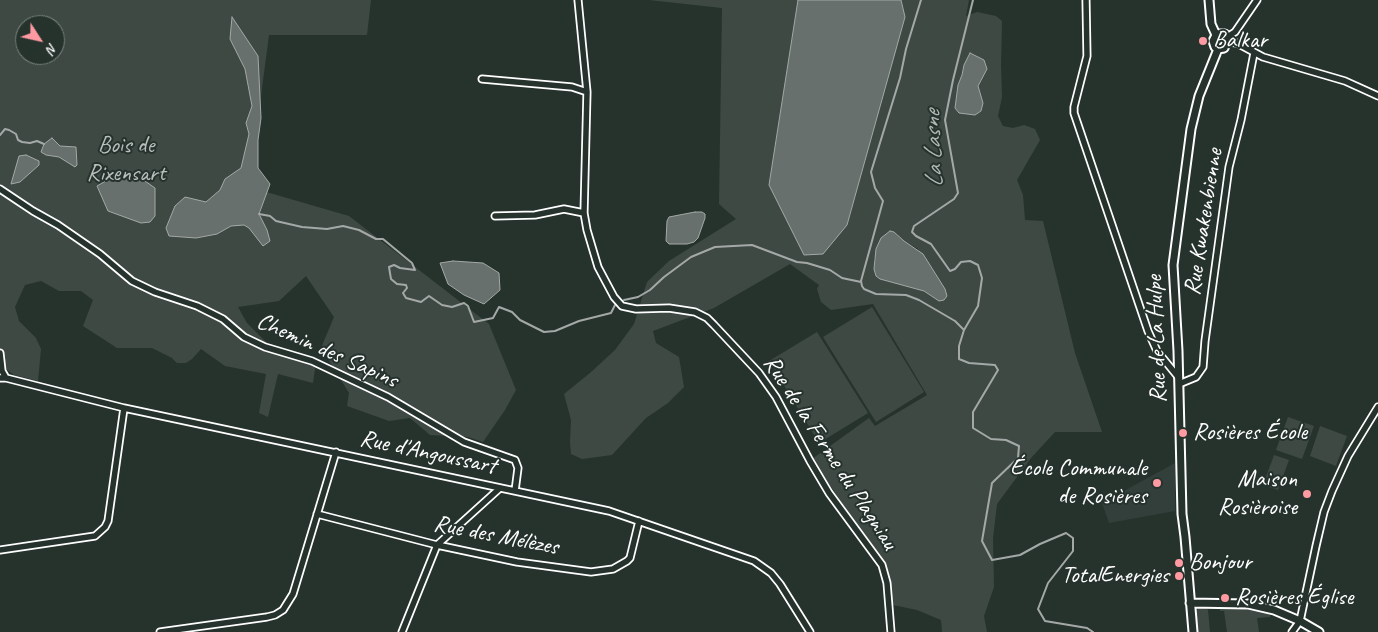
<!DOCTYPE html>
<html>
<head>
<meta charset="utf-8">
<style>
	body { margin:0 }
	#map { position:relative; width:1378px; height:632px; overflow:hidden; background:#26332d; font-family:Caveat,sans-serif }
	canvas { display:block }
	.north { position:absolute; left:15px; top:15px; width:50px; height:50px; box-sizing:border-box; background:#26332d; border:1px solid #7d8581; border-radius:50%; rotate:125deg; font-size:14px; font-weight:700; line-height:20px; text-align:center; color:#fff }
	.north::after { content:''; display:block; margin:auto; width:18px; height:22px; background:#ff9aa2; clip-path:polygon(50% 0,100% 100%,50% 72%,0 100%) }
</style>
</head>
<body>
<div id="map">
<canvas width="1378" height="632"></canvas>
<div class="north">N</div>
</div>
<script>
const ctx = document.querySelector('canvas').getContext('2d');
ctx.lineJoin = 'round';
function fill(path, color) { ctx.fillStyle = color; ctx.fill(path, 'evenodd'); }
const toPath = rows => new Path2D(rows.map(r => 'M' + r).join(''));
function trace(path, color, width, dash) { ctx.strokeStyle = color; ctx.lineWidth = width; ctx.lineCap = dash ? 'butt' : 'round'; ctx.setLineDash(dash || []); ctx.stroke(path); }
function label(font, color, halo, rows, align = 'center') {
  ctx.font = font + ' Caveat,sans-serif'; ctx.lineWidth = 4; ctx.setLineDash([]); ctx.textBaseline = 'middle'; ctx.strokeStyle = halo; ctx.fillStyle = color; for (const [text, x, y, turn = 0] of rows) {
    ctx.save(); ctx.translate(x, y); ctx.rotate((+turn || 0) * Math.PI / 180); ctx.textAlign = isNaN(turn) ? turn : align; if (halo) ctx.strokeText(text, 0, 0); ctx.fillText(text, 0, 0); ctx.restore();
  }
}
const built = toPath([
	[1175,463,1175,511,1109,523,1102,503]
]);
const green = toPath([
	[0,0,371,0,367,35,269,35,249,187,349,216,489,324,516,390,505,410,483,442,468,437,430,435,410,418,389,421,347,406,349,393,321,348,334,317,306,276,279,301,238,307,247,323,269,345,316,362,313,383,278,374,268,417,259,413,266,374,225,366,201,349,192,359,186,363,177,363,172,358,152,348,117,348,83,326,93,300,81,291,59,291,41,281,25,285,15,307,19,321,36,338,41,349,38,381,14,375,2,366,0,360],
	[25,25,55,25,55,55,25,55],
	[649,0,798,0,769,185,847,225,904,17,901,0,969,0,966,16,977,12,996,16,1002,21,1001,66,1002,97,998,116,1003,126,1013,128,1024,125,1035,129,1040,140,1017,180,1023,195,1025,220,1043,221,1075,353,1102,432,1055,432,1031,458,997,504,993,538,994,587,984,616,987,632,942,632,941,620,917,610,893,605,889,577,885,566,812,459,869,418,875,426,927,395,873,304,831,310,821,302,817,289,819,285,790,264,714,308,653,331,656,343,679,357,684,387,668,403,646,418,612,455,582,459,571,454,570,443,571,420,564,394,590,373,615,350,634,324,647,282,669,261,736,219,719,204,722,8],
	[964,65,981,79,978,86,983,103,955,108,958,85,962,75],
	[894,232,904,241,918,249,939,301,924,291,881,279,876,276,874,269,874,259],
	[872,307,924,392,876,422,823,337],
	[817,332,868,413,819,443,769,361],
	[1288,417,1314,426,1302,459,1276,450],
	[1320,426,1347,436,1336,466,1310,456],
	[1274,455,1289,460,1278,490,1263,485],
	[1204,606,1208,610,1210,632,1196,632,1195,613,1198,609],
	[1220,606,1259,611,1270,614,1270,617,1257,618,1259,632,1227,632,1224,611,1220,611]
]);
const water = toPath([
	[798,0,901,0,905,17,847,225,823,254,804,255,769,185,798,0],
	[232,17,258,56,261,118,258,140,258,168,270,184,259,214,267,230,270,241,263,246,249,228,244,225,231,226,217,234,196,238,169,236,166,228,175,206,185,197,206,202,220,190,225,179,241,168,249,134,246,123,252,106,245,69,230,39,232,17],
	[970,53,984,60,987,69,978,86,983,103,981,111,975,115,959,113,955,108,958,85,962,75,964,65,970,53],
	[52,138,60,146,76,147,77,165,75,167,59,157,46,155,41,152,44,144,52,138],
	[26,155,39,161,39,165,20,182,11,184,19,156,26,155],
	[116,175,142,179,155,188,155,216,150,222,141,223,108,211,97,186,116,175],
	[695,212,702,212,705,214,705,218,698,238,694,242,687,244,669,244,666,241,667,221,669,217,695,212],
	[890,231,894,232,904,241,923,254,945,289,947,296,944,300,939,301,924,291,880,279,876,276,874,269,876,249,881,238,890,231],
	[453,261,483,263,499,273,500,290,484,304,464,295,448,284,440,263,453,261]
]);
const stream = toPath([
	[921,0,906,49,900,78,871,172,875,188,883,201,861,281,862,286,864,289,876,294,906,295,919,300,955,321,964,330],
	[973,0,953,80,945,120,958,193,954,199,914,226,912,232,916,236,931,244,950,271,955,269,961,262,970,261,978,265,982,278,978,306,964,330,959,346,959,359,969,363,995,365,998,370,973,412,973,428,991,439,1006,440,1019,446,1018,458,992,483,982,541,992,560,1020,555,1040,544,1066,533,1073,538,1073,551,1048,583,1038,609,1045,621,1087,628,1093,632],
	[0,135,5,129,9,130,16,134,18,140,22,142,30,143,37,141,44,144],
	[259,214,270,216,276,221,302,227,327,229,343,226,359,230,376,239,383,239,412,263,415,270,400,268,394,265,389,267,391,279,397,284,406,285,407,288,403,293,406,298,421,302,429,296,442,305,452,307,464,303,468,306,474,322,493,318,499,307,512,312,520,320,544,332,555,331,579,321,611,313,615,305],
	[624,300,638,297,650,290,664,277,691,257,715,247,752,245,797,262,807,263,830,270,842,278,861,282]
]);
const minor = toPath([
	[578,0,587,92,584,213,587,230,598,267,614,297,622,306,636,309,669,308,695,312,707,318,714,325,759,373,776,397,810,461,829,493,882,565,887,583,891,632],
	[1086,0,1087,56,1074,107,1074,113,1148,331,1157,351,1179,378],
	[1227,37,1235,32,1257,0],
	[1228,42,1237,43,1263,57,1345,81,1378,96],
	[482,79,572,87,587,92],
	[0,189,33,211,58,225,100,254,132,281,155,292,197,306,223,319,244,337,265,347,312,361,388,397,464,442,515,460,518,468,515,491],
	[495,216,535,215,564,209,584,213],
	[0,353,2,371,6,378],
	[0,378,6,378,124,408,609,511,754,561,771,573,780,584,810,632],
	[1179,384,1196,377,1203,367,1205,341,1229,167,1241,120,1254,53],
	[317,514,437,545,517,562,591,572,613,569,627,561,630,558,639,521],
	[0,550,95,536,105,527,108,521,124,408],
	[160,632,267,617,275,615,283,610,293,594,336,452],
	[402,632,437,545,500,488],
	[1292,632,1300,621,1316,546,1324,512,1332,491,1348,456,1378,407]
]);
const tertiary = toPath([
	[1209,0,1211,24,1216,35],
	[1216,35,1218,34,1225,34,1228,39,1224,48,1218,49],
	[1216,35,1213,41,1215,47,1218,49],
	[1190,603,1248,604,1274,610,1300,621,1319,632],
	[1193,632,1185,537,1182,514,1178,351,1173,265,1191,129,1199,96,1218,49]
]);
const markers = [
	[1203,41,5,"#ff9aa2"],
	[1183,433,5,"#ff9aa2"],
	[1157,483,5,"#ff9aa2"],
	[1307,494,5,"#ff9aa2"],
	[1179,563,5,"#ff9aa2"],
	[1179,576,5,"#ff9aa2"],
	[1225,598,5,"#ff9aa2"]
];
const poiNames = [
	["Balkar",1213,41],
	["Rosières École",1193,433],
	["École Communale",1147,469,"right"],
	["de Rosières",1147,497,"right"],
	["Maison",1297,480,"right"],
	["Rosièroise",1297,508,"right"],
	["Bonjour",1189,563],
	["TotalEnergies",1169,576,"right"],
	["Rosières Église",1235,598]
];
const parkNames = [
	["Bois de",126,146],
	["Rixensart",126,174]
];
const streetNames = [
	["Rue Kwakenbienne",1204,222,-81],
	["Rue de La Hulpe",1157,339,-92],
	["Chemin des Sapins",327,351,24],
	["Rue d'Angoussart",428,453,12],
	["Rue de la Ferme du Plagniau",830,453,57],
	["Rue des Mélèzes",496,536,11]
];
const waterNames = [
	["La Lasne",934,149,-92]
];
fill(built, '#333f3a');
fill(green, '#3e4944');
fill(water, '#67706c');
trace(water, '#a4a9a7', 1);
trace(stream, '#a4a9a7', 2);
trace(minor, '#fff', 9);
trace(tertiary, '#fff', 11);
trace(minor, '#26332d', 5.5);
trace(tertiary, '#26332d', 7);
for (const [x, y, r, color] of markers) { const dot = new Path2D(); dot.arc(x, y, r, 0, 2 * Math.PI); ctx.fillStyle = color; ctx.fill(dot); trace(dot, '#26332d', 2); }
label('24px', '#fff', '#26332d', poiNames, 'left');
label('24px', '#bbbfbe', '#26332d', parkNames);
label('24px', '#fff', '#26332d', streetNames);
label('italic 25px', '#b3b8b6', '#26332d', waterNames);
</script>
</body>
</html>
